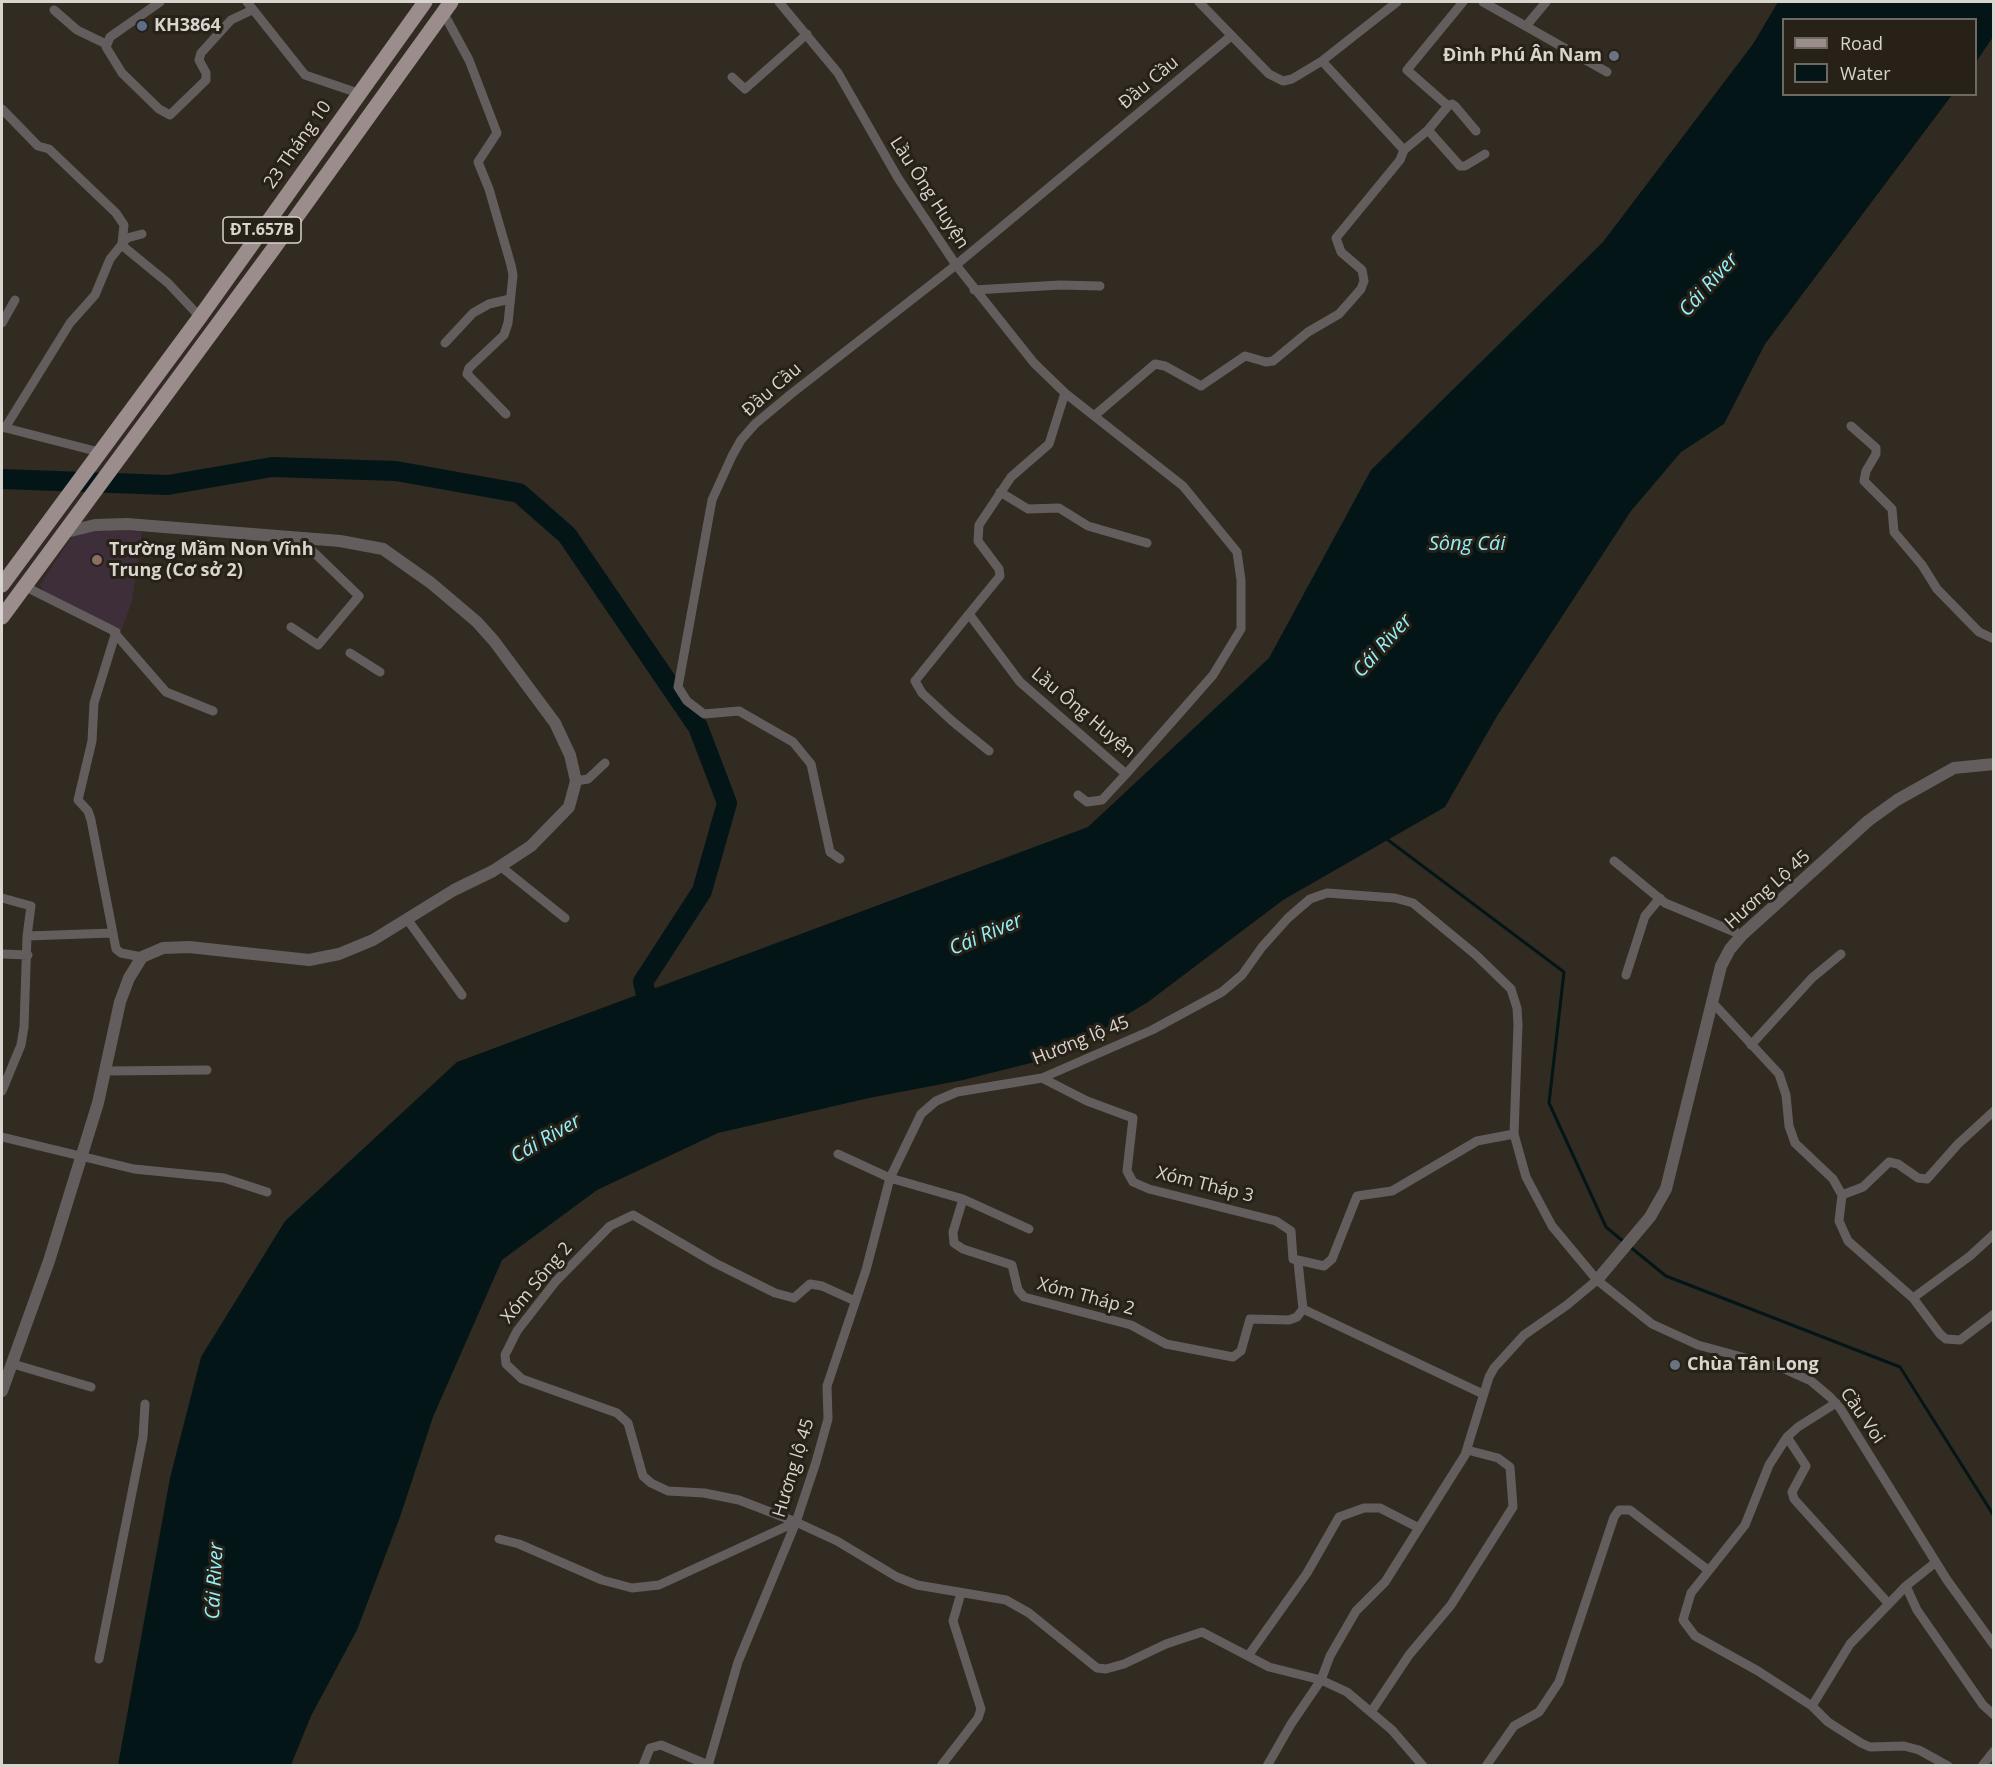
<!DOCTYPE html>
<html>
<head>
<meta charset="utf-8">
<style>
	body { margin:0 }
	#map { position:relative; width:1995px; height:1767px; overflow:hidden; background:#322b22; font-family:"Open Sans",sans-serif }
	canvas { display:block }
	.frame { position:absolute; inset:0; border:3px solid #d8d4ce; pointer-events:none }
	.legend { position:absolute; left:1782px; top:18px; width:195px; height:78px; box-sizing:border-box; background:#282118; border:2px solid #6e6961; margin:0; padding:8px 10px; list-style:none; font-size:18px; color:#d8d4ce }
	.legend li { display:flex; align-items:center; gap:12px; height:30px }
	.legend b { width:30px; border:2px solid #6e6961 }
</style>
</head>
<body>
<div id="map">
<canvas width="1995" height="1767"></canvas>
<div class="frame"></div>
<ul class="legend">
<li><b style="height:8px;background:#9b8d8c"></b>Road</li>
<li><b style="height:16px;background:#041517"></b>Water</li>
</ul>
</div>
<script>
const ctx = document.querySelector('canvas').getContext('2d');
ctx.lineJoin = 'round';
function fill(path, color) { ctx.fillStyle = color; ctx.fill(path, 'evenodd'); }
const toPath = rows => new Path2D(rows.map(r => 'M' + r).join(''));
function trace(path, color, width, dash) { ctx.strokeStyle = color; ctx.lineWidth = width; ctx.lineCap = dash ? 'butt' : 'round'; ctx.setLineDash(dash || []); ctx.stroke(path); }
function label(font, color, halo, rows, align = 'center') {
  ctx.font = font + ' "Open Sans",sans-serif'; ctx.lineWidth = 6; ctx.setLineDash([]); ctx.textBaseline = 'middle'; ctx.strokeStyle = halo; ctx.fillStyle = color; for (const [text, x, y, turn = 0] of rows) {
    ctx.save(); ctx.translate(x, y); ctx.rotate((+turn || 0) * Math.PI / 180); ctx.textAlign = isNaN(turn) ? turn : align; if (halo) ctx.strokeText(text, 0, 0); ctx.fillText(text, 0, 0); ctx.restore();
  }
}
const education = toPath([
	[97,528,142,532,132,601,121,631,44,592,40,585,73,535]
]);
const water = toPath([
	[1778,2,1993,2,1993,37,1976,62,1976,20,1784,20,1784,94,1952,95,1765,344,1724,424,1681,452,1631,511,1497,716,1445,807,1283,900,1148,1002,1059,1056,963,1080,869,1098,718,1133,597,1190,502,1260,433,1417,400,1517,357,1630,311,1716,291,1765,118,1765,170,1478,201,1357,285,1221,457,1062,1088,827,1269,658,1371,470,1603,242,1753,44]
]);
const stream = toPath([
	[1388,840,1564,972,1549,1103,1606,1227,1624,1242],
	[1629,1246,1666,1276,1900,1367,1994,1516]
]);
const river = toPath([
	[2,479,168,485,272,467,396,471,519,493,567,535,698,727,727,803,702,891,643,982,652,1019]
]);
const minor = toPath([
	[160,2,110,37,106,47,122,73,159,109,170,115,206,80,206,73,199,60,201,53,231,20,252,10],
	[247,2,305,75,358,93],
	[779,2,838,73,898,178,956,265,1034,363,1065,393,1183,486,1237,552,1241,580,1241,629,1213,675,1126,774,1020,682,969,614,1000,576,999,569,978,541,979,525,1011,477,1049,444,1065,393],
	[1199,2,1269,74,1283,81,1292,79,1322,61,1397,2],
	[1463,2,1407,70,1448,106,1452,104,1455,106,1476,131],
	[1483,2,1607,72],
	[54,10,77,30,106,44],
	[443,12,469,60,497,133,478,162,489,189,511,265,513,275,508,323,504,335,469,368,467,374,506,414],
	[1526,26,1546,2],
	[732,77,745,89,807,34],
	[2,109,38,146,49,149,116,213,124,225,122,243,124,247,168,283,200,317],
	[1428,130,1460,166,1465,166,1485,154],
	[1404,150,1428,130,1448,106],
	[974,290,1060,285,1100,286],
	[2,323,15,300],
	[445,343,473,313,489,304,510,299],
	[1094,416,1155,364,1165,366,1201,386,1245,356,1266,362,1273,361,1308,332,1339,314,1361,289,1364,281,1362,270,1341,252,1336,238,1400,160,1404,150,1322,61],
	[1851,426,1876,448,1876,454,1866,471,1864,481,1892,509,1894,532,1922,565,1937,589,1979,632,1994,639],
	[2,427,99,452],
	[5,428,70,323,95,295,110,259,127,238,142,234],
	[1000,492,1028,509,1059,508,1088,526,1147,543],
	[24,586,112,630,166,692,213,711],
	[969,614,915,681,922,693,952,721,989,751],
	[291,627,318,645,359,596,300,539],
	[116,632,94,703,92,741,78,800,88,811,91,820,116,949,121,953,142,957],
	[350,653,380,672],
	[576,781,588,779,605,763],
	[1078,795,1087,802,1102,800,1126,774],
	[840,859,830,852,811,764,793,742,739,711,704,714,687,701,678,687,712,500,732,456,741,440,755,424,791,394,956,265,1231,36],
	[1614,861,1665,903,1742,935],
	[500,866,565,918],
	[2,898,31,906,27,936,24,1027,21,1045,2,1091],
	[407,919,462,995],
	[27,936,112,933],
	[2,954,28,955],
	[1626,975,1645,916,1660,898],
	[1713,1003,1779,1074,1786,1095,1789,1126,1795,1143,1833,1179,1842,1195,1839,1221,1848,1241,1913,1298,1940,1334,1946,1339,1960,1340,1994,1314],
	[1751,1045,1812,978,1841,954],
	[107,1071,207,1070],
	[1042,1078,1087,1101,1133,1118,1127,1171,1133,1182,1149,1189,1276,1221,1291,1231,1293,1259,1324,1266,1332,1259,1357,1196,1392,1191,1477,1141,1514,1134],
	[2,1137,134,1169,224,1178,267,1192],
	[838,1154,890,1178,963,1199,953,1232,954,1243,963,1249,1012,1265,1018,1290,1024,1297,1131,1325,1166,1344,1233,1357,1241,1351,1250,1319,1289,1320,1297,1317,1303,1309,1483,1394],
	[1842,1195,1863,1187,1889,1162,1898,1164,1918,1178,1927,1179,1958,1144,1994,1111],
	[963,1199,1029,1229],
	[1298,1262,1303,1309],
	[1913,1298,1970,1256,1994,1234],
	[13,1364,91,1387],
	[1836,1403,1798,1427,1787,1437,1769,1465,1745,1525,1691,1593,1683,1620,1695,1636,1758,1671,1812,1706,1828,1722,1861,1743,1870,1747,1904,1746,1919,1750,1948,1766],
	[1787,1437,1806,1466,1792,1492,1794,1499,1888,1603],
	[796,1522,739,1500,704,1493,668,1491,651,1483,643,1476,628,1423,617,1413,522,1379,506,1364,505,1355,517,1331,556,1281,610,1226,633,1215,715,1263,775,1293,794,1298,810,1284,822,1286,855,1301],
	[499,1539,519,1544,602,1580,632,1588,659,1585,796,1522,837,1541,897,1577,917,1585,1006,1600,1029,1613,1097,1668,1106,1669,1124,1664,1166,1644,1202,1632,1269,1667,1321,1680,1347,1692,1392,1730,1423,1766],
	[1936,1562,1906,1586,1917,1610,1983,1705,1994,1715],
	[1248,1656,1307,1573,1339,1517,1364,1508,1380,1508,1419,1528],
	[99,1659,143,1437,145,1404],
	[1812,1706,1850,1644,1906,1586],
	[1371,1712,1409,1655,1451,1605,1513,1507,1510,1467,1498,1458,1467,1450],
	[643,1766,650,1748,661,1745,708,1765],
	[708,1766,738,1662,796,1522,816,1462,828,1419,827,1386,866,1270,890,1178,921,1114,936,1101,957,1092,1042,1078,1152,1030,1222,992,1242,975,1262,947,1288,918,1310,899,1327,893,1395,898,1413,903,1476,955,1511,989,1517,1008,1518,1025,1514,1134,1526,1177,1552,1226,1597,1280,1652,1324,1698,1345,1782,1368,1811,1381,1830,1397,1840,1408,1947,1580,1994,1645],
	[941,1766,978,1718,981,1709,953,1621,961,1593],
	[1267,1766,1291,1724,1321,1680,1330,1656,1356,1611,1385,1582,1465,1455,1489,1377,1494,1368,1524,1335,1567,1305,1597,1280],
	[1486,1766,1514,1726,1539,1712,1559,1682,1614,1517,1619,1510,1630,1510,1708,1570],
	[1982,1766,1994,1751]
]);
const tertiary = toPath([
	[1597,1280,1650,1217,1666,1189,1721,966,1730,949,1742,935,1868,821,1897,800,1954,768,1994,764],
	[2,1391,49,1261,98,1103,120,1002,129,978,142,957,163,948,189,947,309,960,339,954,373,940,454,890,493,871,531,846,569,807,576,781,570,755,555,723,494,641,477,622,431,583,383,549,340,541,127,524,95,525,62,533]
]);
const primary = toPath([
	[2,585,200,317,425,2],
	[2,617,274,248,451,2]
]);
const markers = [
	[142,26,6,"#5c6f8a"],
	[1614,56,6,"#6b7280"],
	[97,560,6,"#8d6e63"],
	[1675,1365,6,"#6b7280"]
];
const shields = [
	[262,230,78]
];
const shieldNames = [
	["ĐT.657B",262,230]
];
const poiNames = [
	["KH3864",154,26],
	["Đình Phú Ân Nam",1602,56,"right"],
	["Trường Mầm Non Vĩnh",109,550],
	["Trung (Cơ sở 2)",109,571],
	["Chùa Tân Long",1687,1365]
];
const streetNames = [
	["Đầu Cầu",1149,83,-40],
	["23 Tháng 10",298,145,-55],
	["Lầu Ông Huyện",929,193,57],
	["Đầu Cầu",772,390,-41],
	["Lầu Ông Huyện",1083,713,40],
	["Hương Lộ 45",1768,890,-42],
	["Hương lộ 45",1081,1041,-22],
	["Xóm Tháp 3",1205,1185,14],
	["Xóm Sông 2",537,1283,-50],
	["Xóm Tháp 2",1086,1297,15],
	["Cầu Voi",1862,1416,55],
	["Hương lộ 45",794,1468,-73]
];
const waterNames = [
	["Cái River",1709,285,-48],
	["Sông Cái",1467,544],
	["Cái River",1383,646,-48],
	["Cái River",986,935,-23],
	["Cái River",546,1139,-30],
	["Cái River",215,1581,-87]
];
fill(education, '#3d2e3a');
fill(water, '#041517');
trace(stream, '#041517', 3);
trace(river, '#041517', 20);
trace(minor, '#645d5d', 9);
trace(tertiary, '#645d5d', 12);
trace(primary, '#9b8d8c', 15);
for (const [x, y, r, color] of markers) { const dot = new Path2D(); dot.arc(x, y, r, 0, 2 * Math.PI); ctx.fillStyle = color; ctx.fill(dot); trace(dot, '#282118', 2); }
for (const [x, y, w] of shields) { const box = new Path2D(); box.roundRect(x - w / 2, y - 13, w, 26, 4.5); ctx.fillStyle = '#282118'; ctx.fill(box); trace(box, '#d8d4ce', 1.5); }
label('bold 16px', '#d8d4ce', null, shieldNames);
label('bold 18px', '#d8d4ce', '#282118', poiNames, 'left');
label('18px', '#d8d4ce', '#282118', streetNames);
label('italic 20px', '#92f1f9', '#282118', waterNames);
</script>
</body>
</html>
